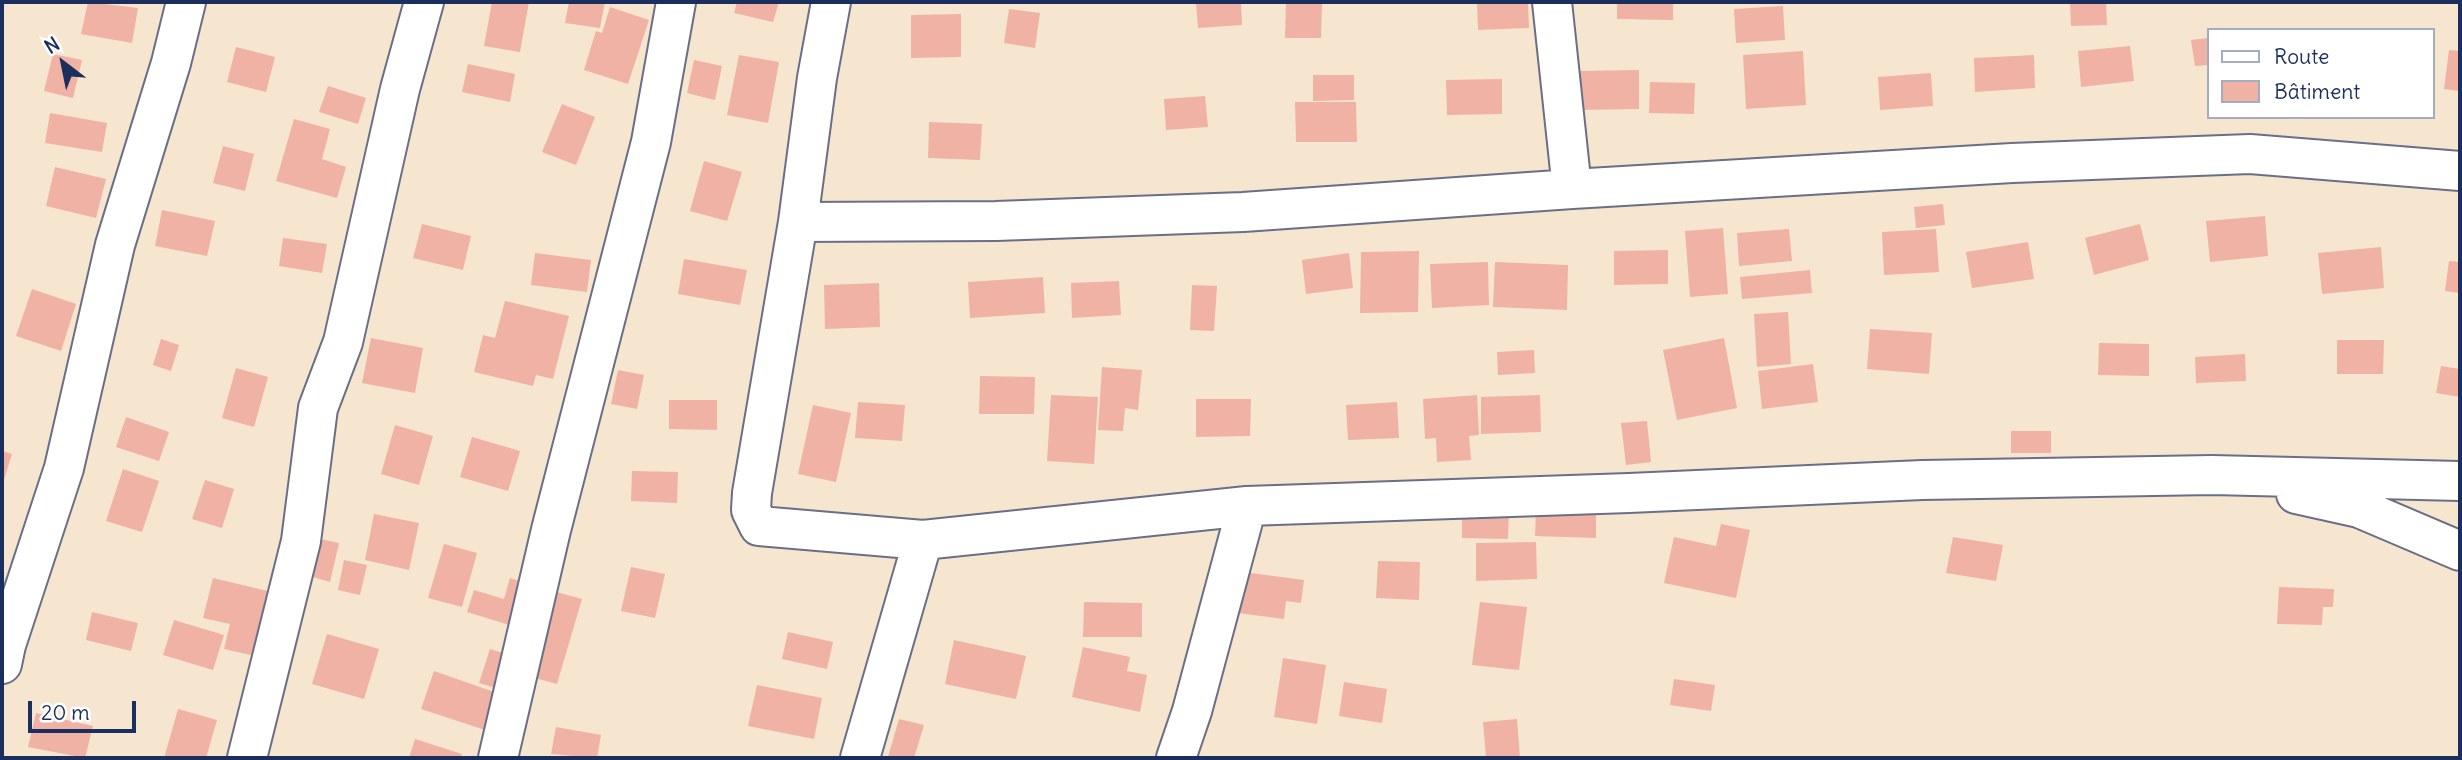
<!DOCTYPE html>
<html>
<head>
<meta charset="utf-8">
<style>
	body { margin:0 }
	#map { position:relative; width:2462px; height:760px; overflow:hidden; background:#f6e6d0; font-family:Delius,sans-serif }
	canvas { display:block }
	.frame { position:absolute; inset:0; border:4px solid #1b2f5e; pointer-events:none }
	.legend { position:absolute; left:2207px; top:28px; width:228px; height:91px; box-sizing:border-box; background:#fff; border:2px solid #a4acbf; margin:0; padding:9px 12px; list-style:none; font-size:21px; color:#1b2f5e }
	.legend li { display:flex; align-items:center; gap:14px; height:35px }
	.legend b { width:35px; border:2px solid #a4acbf }
	.north { position:absolute; left:28px; top:28px; width:70px; height:70px; -webkit-text-stroke:5px #fff; paint-order:stroke; rotate:328deg; font-size:19px; font-weight:700; line-height:28px; text-align:center; color:#1b2f5e }
	.north::after { content:''; display:block; margin:auto; width:24px; height:32px; background:#1b2f5e; clip-path:polygon(50% 0,100% 100%,50% 72%,0 100%) }
	.scale { position:absolute; left:28px; top:701px; width:108px; height:32px; box-sizing:border-box; border:4px solid #1b2f5e; border-top:0; padding-left:9px; font-size:21px; line-height:24px; white-space:nowrap; color:#1b2f5e; -webkit-text-stroke:5px #fff; paint-order:stroke }
</style>
</head>
<body>
<div id="map">
<canvas width="2462" height="760"></canvas>
<div class="frame"></div>
<ul class="legend">
<li><b style="height:9px;background:#fff"></b>Route</li>
<li><b style="height:19px;background:#f0b2a4"></b>Bâtiment</li>
</ul>
<div class="north">N</div>
<div class="scale">20 m</div>
</div>
<script>
const ctx = document.querySelector('canvas').getContext('2d');
ctx.lineJoin = 'round';
function fill(path, color) { ctx.fillStyle = color; ctx.fill(path, 'evenodd'); }
const toPath = rows => new Path2D(rows.map(r => 'M' + r).join(''));
function trace(path, color, width, dash) { ctx.strokeStyle = color; ctx.lineWidth = width; ctx.lineCap = dash ? 'butt' : 'round'; ctx.setLineDash(dash || []); ctx.stroke(path); }
const building = toPath([
	[88,2,138,8,132,43,81,34],
	[492,2,529,2,520,52,484,46],
	[569,2,605,2,600,28,565,23],
	[737,2,779,2,773,22,734,13],
	[1241,2,1242,25,1198,28,1196,3],
	[1286,2,1322,2,1321,38,1285,38],
	[1477,2,1528,2,1529,28,1478,30],
	[1617,2,1673,2,1673,20,1617,19],
	[2070,2,2106,2,2107,25,2071,26],
	[1783,6,1785,40,1736,43,1734,9],
	[610,7,649,20,628,84,584,70,596,31,602,33],
	[1009,9,1040,13,1035,48,1004,43],
	[961,14,961,57,911,58,911,15],
	[2208,38,2208,65,2195,66,2191,40],
	[2130,46,2134,81,2081,87,2078,51],
	[236,47,275,57,266,92,227,82],
	[2449,50,2460,51,2460,91,2444,89],
	[1803,51,1806,105,1746,109,1743,55],
	[53,54,82,60,73,98,44,91],
	[739,55,779,62,768,123,727,115],
	[2034,55,2035,88,1975,92,1974,58],
	[694,60,722,66,715,100,687,93],
	[468,64,515,74,510,102,462,92],
	[1639,70,1639,109,1579,110,1579,71],
	[1931,73,1933,106,1880,110,1878,77],
	[1313,75,1354,75,1354,100,1313,101],
	[1502,79,1502,114,1447,115,1446,80],
	[1650,82,1695,83,1694,114,1649,113],
	[328,86,366,98,358,124,319,112],
	[1205,96,1208,127,1166,130,1164,99],
	[1295,102,1356,102,1357,142,1296,142],
	[562,104,595,117,576,165,542,152],
	[50,113,107,123,102,152,45,143],
	[294,119,330,129,322,159,346,167,337,198,276,181],
	[929,122,982,124,980,160,928,158],
	[223,146,254,154,245,191,213,183],
	[704,161,742,172,727,221,690,211],
	[55,167,106,179,96,218,46,206],
	[1943,204,1945,225,1916,228,1914,207],
	[162,210,215,221,207,256,155,246],
	[2265,216,2268,256,2210,262,2206,221],
	[422,224,471,236,463,270,413,258],
	[2140,224,2149,260,2094,275,2085,238],
	[1723,228,1728,294,1690,297,1685,231],
	[1789,229,1792,261,1739,266,1737,233],
	[1936,229,1939,272,1884,275,1882,232],
	[283,238,327,244,322,273,279,266],
	[2028,242,2034,279,1972,288,1966,252],
	[2381,247,2384,288,2322,294,2318,253],
	[1668,250,1668,284,1614,285,1614,251],
	[1419,251,1418,312,1360,313,1361,252],
	[535,253,591,260,587,292,531,285],
	[1349,253,1353,288,1306,294,1302,260],
	[684,259,747,270,740,305,678,294],
	[2449,261,2460,262,2460,293,2445,291],
	[1488,262,1489,305,1432,308,1430,264],
	[1495,262,1568,265,1567,310,1493,307],
	[1810,270,1812,293,1742,299,1740,277],
	[1043,277,1045,313,970,318,968,282],
	[1119,281,1121,315,1072,318,1071,283],
	[879,283,880,327,825,329,824,285],
	[1192,285,1217,286,1214,331,1190,330],
	[32,289,76,304,61,351,16,336],
	[505,301,569,316,553,379,536,375,533,386,474,372,483,335,495,338],
	[1788,312,1791,364,1757,367,1754,314],
	[1870,329,1932,333,1929,374,1867,369],
	[371,338,423,348,415,393,362,383],
	[1724,338,1737,408,1677,420,1663,350],
	[161,339,179,345,171,371,153,365],
	[2337,340,2384,340,2383,374,2337,374],
	[2099,343,2149,344,2149,376,2098,375],
	[1534,350,1535,373,1498,375,1497,352],
	[2245,354,2246,381,2196,383,2195,357],
	[1813,364,1818,402,1762,409,1758,371],
	[2441,366,2460,369,2460,397,2436,393],
	[1102,367,1142,370,1138,410,1125,408,1123,431,1098,430],
	[236,368,268,377,254,427,222,418],
	[618,370,644,375,637,409,611,404],
	[980,376,1035,377,1034,414,979,414],
	[1051,395,1098,397,1094,464,1047,461],
	[1477,395,1479,435,1469,436,1471,460,1437,462,1436,438,1425,439,1423,399],
	[1540,395,1541,432,1481,434,1481,397],
	[1196,399,1251,399,1250,436,1196,437],
	[669,400,717,400,717,430,669,429],
	[858,402,905,405,902,441,855,438],
	[1397,402,1399,438,1348,440,1346,405],
	[813,405,851,413,836,482,798,474],
	[126,417,169,432,159,461,116,447],
	[1647,421,1651,462,1626,465,1621,423],
	[395,425,433,436,419,485,381,474],
	[2011,431,2051,431,2051,453,2011,453],
	[472,437,520,451,508,491,460,477],
	[2,451,12,454,2,486],
	[123,469,159,481,142,532,106,521],
	[632,471,678,472,677,503,631,501],
	[205,480,234,489,222,528,192,519],
	[1462,508,1509,509,1508,539,1462,538],
	[1536,511,1596,511,1596,538,1535,536],
	[374,514,419,523,409,570,365,560],
	[1721,524,1750,530,1736,598,1664,583,1674,537,1716,546],
	[1953,537,2003,545,1996,581,1946,573],
	[315,538,339,543,330,582,306,575],
	[1536,542,1537,579,1476,581,1476,543],
	[444,544,477,553,462,607,428,598],
	[344,560,367,565,360,595,338,590],
	[1378,561,1420,562,1419,600,1376,598],
	[631,567,665,574,655,618,621,611],
	[1243,572,1304,580,1301,603,1286,601,1284,619,1238,613],
	[213,578,272,592,255,656,224,649,230,624,203,618],
	[510,578,530,584,516,627,467,612,474,590,504,599],
	[2279,587,2334,589,2333,607,2323,607,2322,625,2277,624],
	[556,592,582,599,557,684,531,677],
	[1084,602,1142,603,1142,637,1083,637],
	[1480,602,1527,607,1519,670,1472,665],
	[92,612,138,623,131,651,86,640],
	[174,620,224,635,213,670,163,655],
	[788,632,833,642,827,669,782,659],
	[327,634,379,649,364,699,312,684],
	[954,640,1026,656,1016,699,945,684],
	[1083,647,1130,657,1127,671,1147,675,1140,712,1072,697],
	[490,649,513,656,502,690,479,683],
	[1283,658,1326,665,1317,724,1274,717],
	[434,671,497,693,485,730,421,709],
	[1674,679,1715,685,1711,711,1670,705],
	[1344,682,1387,689,1382,723,1339,716],
	[757,685,822,698,814,739,748,726],
	[178,709,217,720,206,758,164,758],
	[36,713,93,726,85,758,28,747],
	[899,719,924,725,914,758,888,757],
	[1517,719,1520,758,1486,758,1483,722],
	[556,727,601,735,597,758,551,754],
	[415,739,462,754,460,758,409,758]
]);
const minor = toPath([
	[831,2,817,78,798,222,752,493,751,510,759,526,923,540,1247,506,1629,493,1922,480,2212,475,2460,481],
	[1552,2,1572,189],
	[798,222,996,221,1243,212,1572,189,2012,163,2250,154,2460,171],
	[2296,494,2359,508,2460,551],
	[2,664,6,645,64,468,115,245,171,63,186,2],
	[247,758,301,541,318,408,343,342,400,89,424,2],
	[498,758,551,530,651,142,676,2],
	[860,758,923,540],
	[1176,758,1192,711,1247,506]
]);
fill(building, '#f0b2a4');
trace(minor, '#686f86', 42);
trace(minor, '#fff', 38);
</script>
</body>
</html>
